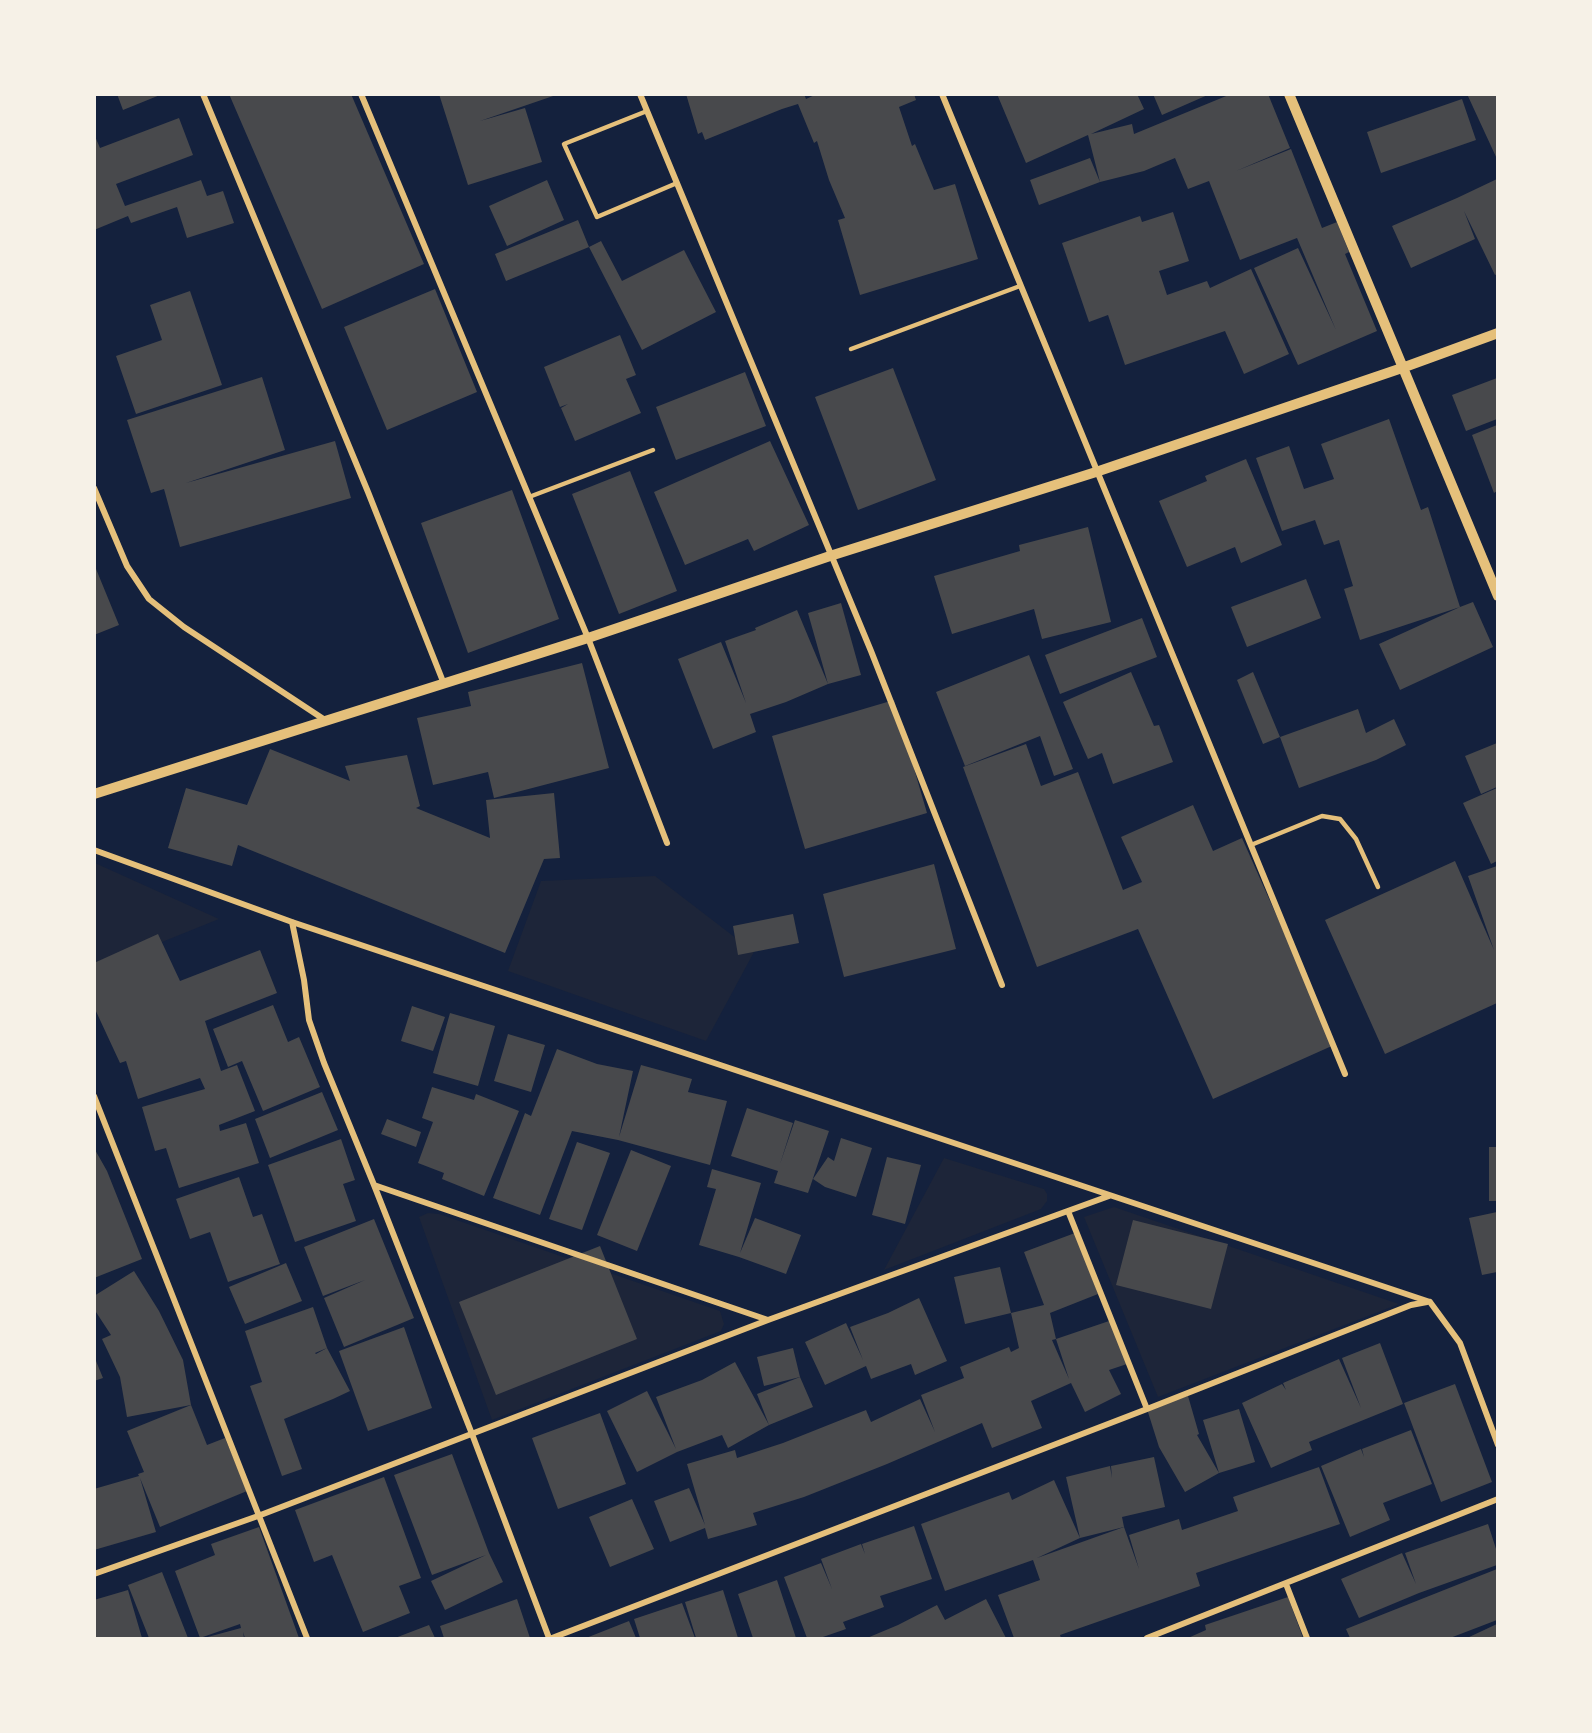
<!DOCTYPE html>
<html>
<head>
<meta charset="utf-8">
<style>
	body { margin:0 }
	#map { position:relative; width:1592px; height:1733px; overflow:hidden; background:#14213d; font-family:"Crimson Pro",serif }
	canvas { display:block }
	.frame { position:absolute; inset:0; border:96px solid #f6f1e7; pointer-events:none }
</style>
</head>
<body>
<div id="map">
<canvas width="1592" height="1733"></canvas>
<div class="frame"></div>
</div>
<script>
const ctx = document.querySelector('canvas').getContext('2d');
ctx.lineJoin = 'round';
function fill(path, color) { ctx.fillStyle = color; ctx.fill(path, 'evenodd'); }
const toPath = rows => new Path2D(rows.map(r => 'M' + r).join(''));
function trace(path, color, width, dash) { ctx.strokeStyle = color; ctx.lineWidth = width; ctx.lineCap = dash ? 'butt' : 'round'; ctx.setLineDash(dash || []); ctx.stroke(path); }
const green = toPath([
	[95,863,219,919,95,969],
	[655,876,754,952,706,1041,508,971,541,881],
	[944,1158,1044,1189,1047,1194,1047,1201,1041,1209,884,1270],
	[1114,1207,1399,1304,1158,1397,1084,1217],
	[428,1213,439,1214,720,1311,724,1324,721,1331,492,1420,419,1217]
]);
const building = toPath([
	[117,94,160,94,160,95,123,110],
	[229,94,351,94,424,264,322,309],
	[439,94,559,94,480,121,525,108,542,162,468,185],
	[686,94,804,94,806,99,817,94,914,94,916,100,899,107,912,146,915,144,934,190,955,184,978,259,860,295,838,220,845,218,829,180,817,141,814,143,798,104,782,109,705,140,702,132,698,134],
	[997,94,1137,94,1144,109,1091,134,1132,124,1134,134,1231,94,1268,94,1290,148,1236,171,1291,149,1322,228,1337,222,1349,252,1345,254,1377,331,1298,365,1254,268,1298,248,1336,330,1297,238,1240,260,1209,181,1188,189,1175,158,1144,171,1100,182,1039,205,1030,180,1090,158,1100,182,1088,135,1026,163],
	[1153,94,1210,94,1162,115],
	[1467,94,1497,94,1497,159],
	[1462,99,1476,140,1381,173,1367,132],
	[179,118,193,155,116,184,125,206,201,180,207,196,223,191,234,223,187,238,177,207,131,223,128,216,94,230,94,134,100,148],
	[1497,179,1497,274,1495,275,1464,211,1475,239,1411,268,1392,226,1457,198],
	[547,180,564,220,507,246,489,206],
	[1173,212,1189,261,1159,271,1167,295,1207,281,1210,288,1251,269,1289,354,1244,374,1225,331,1125,365,1108,315,1089,322,1062,243,1140,216,1142,222],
	[578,220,589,247,506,281,495,254],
	[601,241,622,281,684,250,716,312,642,350,589,247],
	[435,289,477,392,387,430,344,327],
	[190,291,222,385,136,414,116,356,162,340,150,305],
	[620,335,636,375,626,379,641,413,575,441,561,408,568,404,560,407,544,367],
	[893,368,936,480,858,510,815,397],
	[745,372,766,426,676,460,656,407],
	[262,377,285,450,186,483,335,441,351,498,180,547,164,489,151,493,127,420],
	[1497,378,1497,419,1466,431,1452,395],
	[1389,419,1421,510,1428,507,1460,607,1473,602,1493,647,1400,690,1379,644,1460,607,1360,640,1344,589,1353,586,1339,540,1324,545,1315,520,1282,531,1256,458,1289,446,1304,489,1334,479,1321,444],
	[1497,425,1497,491,1494,493,1472,435],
	[770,441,809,525,754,551,748,539,685,565,654,492],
	[1246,459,1282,545,1241,563,1235,547,1187,567,1159,501,1207,481,1205,476],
	[630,471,677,591,619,614,572,494],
	[512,490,559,619,468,653,421,523],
	[1088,527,1111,622,1042,639,1034,609,952,634,934,576,1020,551,1019,545],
	[94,564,119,625,94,635],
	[1306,579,1321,618,1247,647,1231,607],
	[841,603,861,675,828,684,786,702,750,714,756,732,713,749,678,659,721,642,746,703,725,641,756,630,755,628,797,610,828,684,808,613],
	[1142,618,1157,657,1060,694,1045,655],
	[1029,655,1073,769,1054,776,1040,736,965,766,936,692],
	[582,663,609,768,494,798,488,772,433,785,417,718,471,706,468,692],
	[1131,672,1154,726,1159,725,1173,762,1113,784,1102,753,1088,759,1063,702],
	[1253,672,1280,737,1263,744,1237,680],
	[894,700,927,813,805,849,772,736],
	[1358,709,1366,733,1394,719,1406,745,1376,760,1299,788,1280,737],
	[1497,743,1497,787,1481,794,1465,756],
	[1026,744,1041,786,1078,772,1123,890,1142,882,1121,837,1193,805,1213,851,1242,838,1334,1045,1213,1099,1138,929,1037,967,963,767],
	[270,749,350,781,345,766,407,755,420,806,416,808,490,838,486,800,554,793,560,858,544,859,505,953,238,845,232,866,168,848,186,788,247,805],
	[1497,788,1497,861,1491,864,1463,803],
	[1455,861,1494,950,1468,876,1497,866,1497,954,1496,955,1497,958,1497,1003,1385,1054,1325,920],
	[934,864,956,949,844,977,823,894],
	[793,914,799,943,738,955,733,926],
	[158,934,180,981,260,950,277,993,205,1021,221,1071,237,1065,255,1111,219,1125,220,1131,246,1123,259,1163,179,1188,166,1148,155,1151,142,1107,205,1089,200,1078,138,1099,126,1061,120,1063,94,1007,94,963],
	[273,1005,288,1042,299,1037,320,1087,263,1111,242,1061,228,1067,213,1029],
	[412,1006,445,1017,433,1051,401,1041],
	[450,1013,495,1026,478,1086,433,1073],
	[508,1034,545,1045,531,1092,494,1081],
	[557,1049,597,1064,633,1071,619,1137,641,1065,692,1079,688,1092,727,1101,710,1165,618,1140,572,1131,540,1215,493,1198,525,1113,531,1116],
	[432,1087,474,1100,476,1094,519,1111,484,1196,442,1179,444,1173,418,1163,433,1122,422,1118],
	[322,1092,338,1130,270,1158,255,1119],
	[747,1108,793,1123,780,1164,795,1120,829,1131,808,1193,774,1183,778,1171,731,1156],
	[387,1119,421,1132,416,1147,381,1134],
	[841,1138,872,1148,856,1197,825,1187,813,1179,828,1157,834,1161],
	[341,1139,355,1180,343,1184,356,1221,295,1242,268,1165],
	[577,1142,610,1153,582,1230,549,1219],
	[1489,1147,1497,1147,1497,1201,1489,1201],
	[94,1148,107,1171,142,1259,94,1278],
	[631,1150,671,1166,637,1251,597,1235],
	[887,1157,921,1165,905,1224,872,1215],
	[712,1169,761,1183,740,1253,755,1218,801,1235,786,1274,739,1257,699,1245,716,1189,707,1187],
	[239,1177,253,1217,262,1214,280,1264,228,1282,210,1232,190,1239,176,1199],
	[1497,1212,1497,1272,1482,1275,1469,1218],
	[374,1219,414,1318,344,1347,324,1298,365,1280,323,1296,304,1247],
	[1133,1220,1228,1244,1211,1309,1116,1285],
	[1075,1233,1098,1294,1050,1313,1056,1339,1052,1340,1069,1379,1056,1339,1112,1320,1127,1364,1109,1370,1121,1394,1085,1412,1071,1383,1031,1401,1042,1428,992,1448,982,1423,887,1464,804,1497,753,1513,757,1525,708,1539,705,1528,670,1542,654,1501,689,1488,705,1525,687,1464,735,1450,737,1458,783,1443,866,1410,871,1422,920,1399,935,1432,921,1395,964,1378,960,1367,1009,1347,1011,1352,1019,1348,1011,1313,1044,1305,1024,1252],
	[600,1246,637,1339,496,1395,459,1302],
	[286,1263,302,1301,245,1324,229,1287],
	[1000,1267,1011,1313,965,1324,954,1277],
	[134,1271,159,1311,183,1360,191,1405,127,1417,120,1377,102,1339,111,1335,94,1309,94,1296],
	[919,1298,947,1361,915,1375,911,1364,871,1379,866,1366,825,1385,805,1342,846,1323,863,1360,850,1327,888,1313],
	[313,1307,327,1348,315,1353,316,1354,327,1348,350,1391,333,1399,284,1419,302,1469,282,1476,250,1386,262,1382,245,1331],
	[404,1327,432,1408,368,1431,339,1351],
	[1380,1343,1403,1404,1309,1442,1312,1450,1271,1468,1242,1403,1282,1384,1286,1390,1283,1383,1339,1359,1361,1408,1342,1358],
	[793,1348,800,1377,813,1407,769,1425,728,1448,722,1435,677,1452,637,1472,607,1411,647,1391,676,1449,656,1397,702,1380,735,1362,769,1425,757,1394,800,1377,764,1386,757,1357],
	[94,1356,103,1378,94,1381],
	[1455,1384,1492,1482,1441,1502,1404,1403],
	[1188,1396,1199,1434,1197,1435,1219,1473,1185,1492,1159,1447,1147,1409],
	[191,1405,207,1445,225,1438,247,1491,160,1527,140,1478,156,1532,94,1550,94,1489,139,1476,138,1474,144,1472,127,1431],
	[1239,1409,1255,1462,1219,1473,1203,1420],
	[600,1413,626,1484,558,1509,532,1438],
	[1411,1430,1432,1484,1383,1503,1390,1520,1350,1537,1321,1466,1361,1449,1364,1457,1362,1449],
	[452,1454,489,1553,503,1582,445,1610,431,1581,486,1555,432,1575,394,1475],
	[1154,1457,1165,1507,1122,1517,1124,1527,1080,1538,1066,1477,1110,1466,1112,1478,1111,1466],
	[1319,1467,1340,1524,1196,1573,1200,1586,1060,1635,1061,1638,1014,1638,998,1595,1040,1580,1033,1560,945,1591,921,1524,1009,1492,1012,1500,1054,1480,1080,1538,1037,1558,1124,1527,1139,1569,1129,1535,1179,1519,1182,1530,1238,1511,1233,1497],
	[384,1477,421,1578,399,1586,410,1613,363,1632,332,1555,314,1562,295,1510],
	[632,1499,654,1549,610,1567,589,1517],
	[1488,1524,1497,1552,1497,1565,1419,1593,1359,1618,1341,1579,1402,1553,1416,1584,1405,1553],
	[914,1526,932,1579,880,1596,884,1607,843,1622,846,1629,820,1638,807,1638,784,1577,821,1563,832,1589,821,1559,861,1544,865,1554,862,1544],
	[259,1527,299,1638,245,1638,243,1632,244,1638,204,1638,241,1628,240,1624,200,1638,175,1571,215,1555,211,1544],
	[1497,1569,1497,1620,1450,1638,1350,1638,1346,1629],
	[162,1572,188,1638,149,1638,128,1585],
	[777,1580,796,1638,753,1638,738,1594],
	[128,1590,142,1638,94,1638,94,1600],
	[723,1590,738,1638,696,1638,685,1602],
	[1288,1597,1303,1638,1188,1638,1206,1630,1205,1625],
	[517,1599,530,1638,444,1638,440,1626],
	[986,1599,1006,1638,867,1638,898,1625,937,1605,945,1620],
	[682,1603,695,1638,640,1638,634,1619],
	[629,1621,636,1638,586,1638],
	[1497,1624,1497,1638,1467,1638],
	[429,1625,435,1638,395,1638]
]);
const service = toPath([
	[647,111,564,144,597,217,677,183],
	[851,349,1020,286],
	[529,497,653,450],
	[1251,845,1322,816,1340,819,1356,839,1378,887]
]);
const minor = toPath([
	[203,94,368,492,444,684],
	[361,94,588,638,667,843],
	[640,94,871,651,1002,985],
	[942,94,1345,1074],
	[94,488,127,566,149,599,184,627,325,720],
	[94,850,292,922,1430,1302],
	[292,922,304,980,309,1020,324,1063,374,1185,472,1434,549,1638],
	[94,1096,307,1638],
	[374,1185,768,1320],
	[1068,1211,1147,1409],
	[1430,1302,1460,1343,1498,1445],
	[94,1574,258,1516,768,1320,1109,1196],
	[1286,1584,1307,1638],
	[552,1638,1147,1409,1411,1305,1427,1302],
	[1147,1638,1498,1499]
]);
const tertiary = toPath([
	[1289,94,1498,596],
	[94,794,588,638,830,556,1096,472,1402,368,1498,333]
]);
fill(green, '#1d2539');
fill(building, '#48494c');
trace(service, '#e5c07b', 4.5);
trace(minor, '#e5c07b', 6);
trace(tertiary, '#e5c07b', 10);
</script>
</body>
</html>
